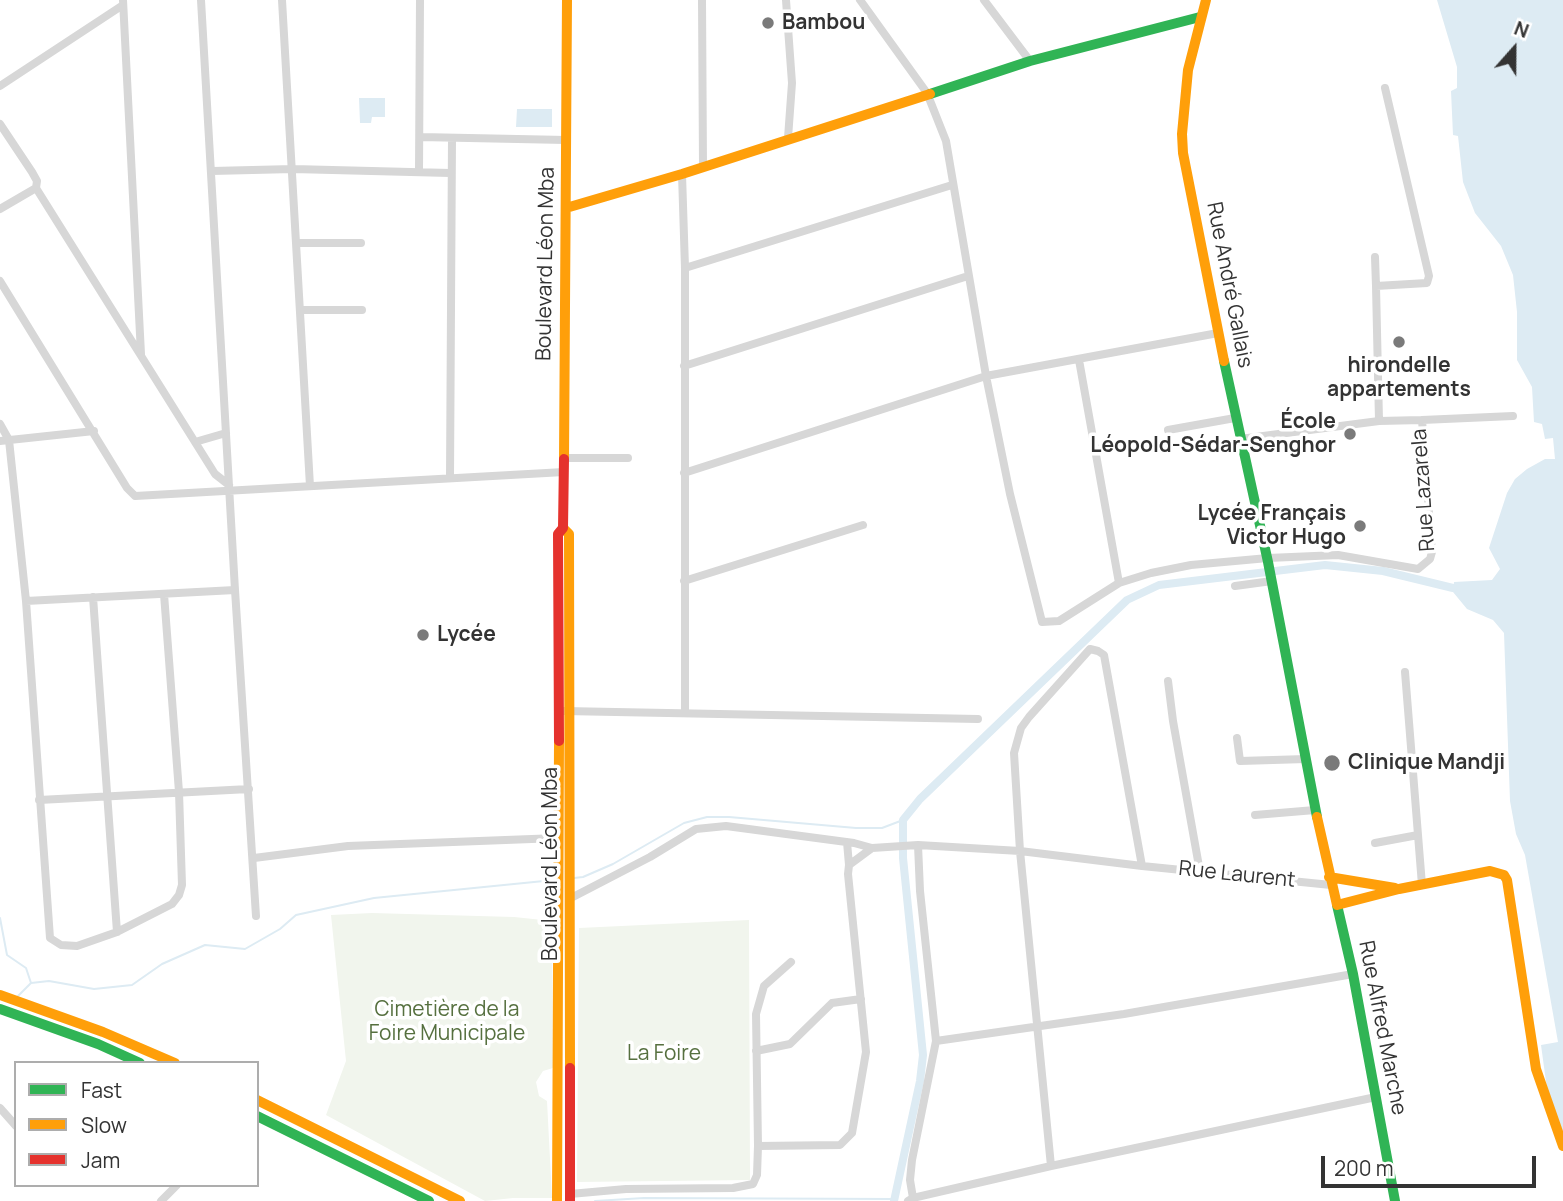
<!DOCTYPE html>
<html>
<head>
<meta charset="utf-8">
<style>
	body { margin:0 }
	#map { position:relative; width:1563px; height:1201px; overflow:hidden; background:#fff; font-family:Manrope,sans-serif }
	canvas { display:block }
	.legend { position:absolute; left:14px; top:1061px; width:245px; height:126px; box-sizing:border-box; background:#fff; border:2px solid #adadad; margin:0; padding:9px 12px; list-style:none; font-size:21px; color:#333 }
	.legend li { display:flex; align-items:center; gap:14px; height:35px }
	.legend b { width:35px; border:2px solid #adadad }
	.north { position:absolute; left:1479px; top:14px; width:70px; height:70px; -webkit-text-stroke:5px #fff; paint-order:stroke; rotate:21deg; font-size:19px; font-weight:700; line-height:28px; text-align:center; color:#333 }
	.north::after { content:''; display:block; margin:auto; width:24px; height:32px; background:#333; clip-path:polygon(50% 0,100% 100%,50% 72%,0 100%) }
	.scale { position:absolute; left:1321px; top:1156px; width:215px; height:32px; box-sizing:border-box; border:4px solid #333; border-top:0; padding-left:9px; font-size:21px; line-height:24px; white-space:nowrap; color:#333; -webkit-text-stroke:5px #fff; paint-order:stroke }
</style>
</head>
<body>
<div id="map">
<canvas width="1563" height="1201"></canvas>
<ul class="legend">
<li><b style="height:9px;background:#30b455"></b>Fast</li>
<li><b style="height:9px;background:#ff9f0a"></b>Slow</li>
<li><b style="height:9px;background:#e5322d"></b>Jam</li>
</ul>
<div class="north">N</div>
<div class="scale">200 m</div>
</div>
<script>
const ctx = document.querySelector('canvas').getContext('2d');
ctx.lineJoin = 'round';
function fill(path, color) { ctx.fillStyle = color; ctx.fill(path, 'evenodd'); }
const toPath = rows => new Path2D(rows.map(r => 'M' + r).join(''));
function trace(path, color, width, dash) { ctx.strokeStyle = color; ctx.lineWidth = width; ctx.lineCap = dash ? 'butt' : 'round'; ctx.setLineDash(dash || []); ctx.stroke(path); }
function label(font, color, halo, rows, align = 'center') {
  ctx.font = font + ' Manrope,sans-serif'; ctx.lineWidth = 7; ctx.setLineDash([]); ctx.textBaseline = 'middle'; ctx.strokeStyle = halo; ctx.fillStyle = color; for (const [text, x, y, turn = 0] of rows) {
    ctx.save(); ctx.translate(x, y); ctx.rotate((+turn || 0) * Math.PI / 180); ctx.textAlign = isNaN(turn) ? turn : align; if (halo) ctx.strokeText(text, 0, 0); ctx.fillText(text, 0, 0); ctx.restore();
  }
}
const green = toPath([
	[372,913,514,917,552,921,553,1068,543,1071,536,1082,539,1096,547,1101,552,1198,513,1198,485,1201,326,1115,346,1061,331,915],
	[749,920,750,1180,577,1182,579,928]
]);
const water = toPath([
	[1437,0,1563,0,1563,1132,1547,1089,1541,1045,1558,1042,1525,855,1516,834,1510,801,1504,633,1493,620,1467,609,1453,592,1454,582,1492,580,1500,569,1489,548,1507,493,1515,479,1527,469,1545,459,1555,459,1553,438,1545,439,1542,424,1534,422,1532,387,1517,360,1517,312,1513,275,1501,246,1475,213,1463,182,1458,136,1453,135,1451,91,1457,88,1457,67],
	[359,98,385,98,385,117,372,117,371,123,360,123],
	[517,109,552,109,552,127,516,127]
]);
const stream = toPath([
	[574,878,583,877,613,864,684,823,707,817,729,817,856,828,882,828,903,820],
	[0,918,7,955,26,968,31,983],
	[17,997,31,983,49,981,94,989,132,985,162,964,205,945,245,949,280,929,296,915,374,898,554,880],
	[595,1201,644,1198,895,1199]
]);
const canal = toPath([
	[894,1201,920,1081,923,1055,903,858,903,820,920,799,1127,600,1159,585,1325,565,1383,571,1453,588]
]);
const street = toPath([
	[123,0,141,354],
	[201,0,235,590,256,916],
	[282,0,310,486],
	[702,0,703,166],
	[786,0,792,83,788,138],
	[860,0,927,93,946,141,986,376,1010,494,1042,622,1059,621,1119,583,1151,573,1191,565,1268,558,1338,555,1418,569,1430,559,1432,552,1422,420,1379,421],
	[984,0,1030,61],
	[0,86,123,5],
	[0,124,32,172,37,181,36,188,215,474,229,485],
	[420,137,566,140],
	[212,171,293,169,450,173],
	[419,172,420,0],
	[682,174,685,268,685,713],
	[0,209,36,188],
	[297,243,361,243],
	[1375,257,1376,286],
	[685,268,952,185],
	[0,281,127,488,135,496,564,472],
	[302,310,362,310],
	[1079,360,1119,583],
	[684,366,968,276],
	[1422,420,1513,416],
	[0,424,9,440,26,601,50,938,61,945,77,946,117,932,172,904,179,895,182,885,179,792,164,594],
	[1168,430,1235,418],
	[1240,439,1379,421,1376,286,1427,283,1429,276,1385,88],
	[0,441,94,431],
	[195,442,226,433],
	[564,458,628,458],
	[684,473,986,376,1218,333],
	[450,477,452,138],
	[684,581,863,525],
	[1235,586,1272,581],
	[93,597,117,932],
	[26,601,235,590],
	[1405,672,1422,885],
	[1168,681,1173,721,1200,872],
	[564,711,978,719],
	[1237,738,1240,761,1306,759],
	[39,800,249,789],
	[1255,815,1315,810],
	[847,842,849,865],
	[1375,843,1418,835],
	[254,858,348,846,558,838],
	[571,898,650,857,696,829,726,826,854,843,872,848],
	[936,1041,1124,1014,1353,974],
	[756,1051,790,1044,832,1003,861,999],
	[0,1108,16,1126],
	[758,1146,840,1145,852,1133,866,1052,848,874,849,865,872,848,918,845,1020,851,1142,866,1331,885],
	[1051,1166,1020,851,1014,753,1021,728,1029,717,1090,649,1098,651,1104,655,1142,866],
	[570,1194,626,1189,733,1188,753,1184,757,1175,758,1146,756,1014,764,986,791,962],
	[913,1198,910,1180,912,1160,936,1041,920,891,918,845],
	[161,1201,177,1185],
	[908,1201,913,1198,1051,1166,1376,1097]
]);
const fast = toPath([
	[930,94,1030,61,1200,17],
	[1224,361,1268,562,1317,817],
	[1337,905,1353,974,1395,1201],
	[0,1009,98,1044,140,1063],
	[257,1116,429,1201]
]);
const slow = toPath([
	[1206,0,1188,70,1182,134,1183,153,1224,361],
	[566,208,682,174,930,94],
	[564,459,567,0],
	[563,528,569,534,570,1068],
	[1317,817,1337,905,1399,889,1490,871,1504,875,1507,880,1536,1069,1563,1146],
	[1329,877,1395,888],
	[0,995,103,1032,175,1063],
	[257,1100,460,1201],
	[557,1201,559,741]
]);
const jam = toPath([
	[559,741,558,534,563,528,564,459],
	[570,1068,570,1201]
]);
const markers = [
	[768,23,7,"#7a7a7a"],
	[1399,342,7,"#7a7a7a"],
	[1350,434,7,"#7a7a7a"],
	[1360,526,7,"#7a7a7a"],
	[423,635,7,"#7a7a7a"],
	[1332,763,9,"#7a7a7a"]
];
const poiNames = [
	["Bambou",782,23],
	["hirondelle",1399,366,"center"],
	["appartements",1399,390,"center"],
	["École",1336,422,"right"],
	["Léopold-Sédar-Senghor",1336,446,"right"],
	["Lycée Français",1346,514,"right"],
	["Victor Hugo",1346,538,"right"],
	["Lycée",437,635],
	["Clinique Mandji",1348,763]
];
const streetNames = [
	["Boulevard Léon Mba",546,264,-89],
	["Rue André Gallais",1229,285,79],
	["Rue Lazarela",1424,490,-94],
	["Boulevard Léon Mba",551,864,-90],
	["Rue Laurent",1237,875,6],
	["Rue Alfred Marche",1382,1028,79]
];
const parkNames = [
	["Cimetière de la",447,1010],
	["Foire Municipale",447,1034],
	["La Foire",664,1054]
];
fill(green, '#f1f5ed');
fill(water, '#ddebf3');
trace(stream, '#ddebf3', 2);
trace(canal, '#ddebf3', 8);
trace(street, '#d7d7d7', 8);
trace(fast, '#30b455', 10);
trace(slow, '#ff9f0a', 10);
trace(jam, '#e5322d', 10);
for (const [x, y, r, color] of markers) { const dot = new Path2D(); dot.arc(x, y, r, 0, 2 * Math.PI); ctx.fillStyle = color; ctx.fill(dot); trace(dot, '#fff', 2.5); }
label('bold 21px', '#333', '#fff', poiNames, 'left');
label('21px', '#333', '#fff', streetNames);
label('21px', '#56703f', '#fff', parkNames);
</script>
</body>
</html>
